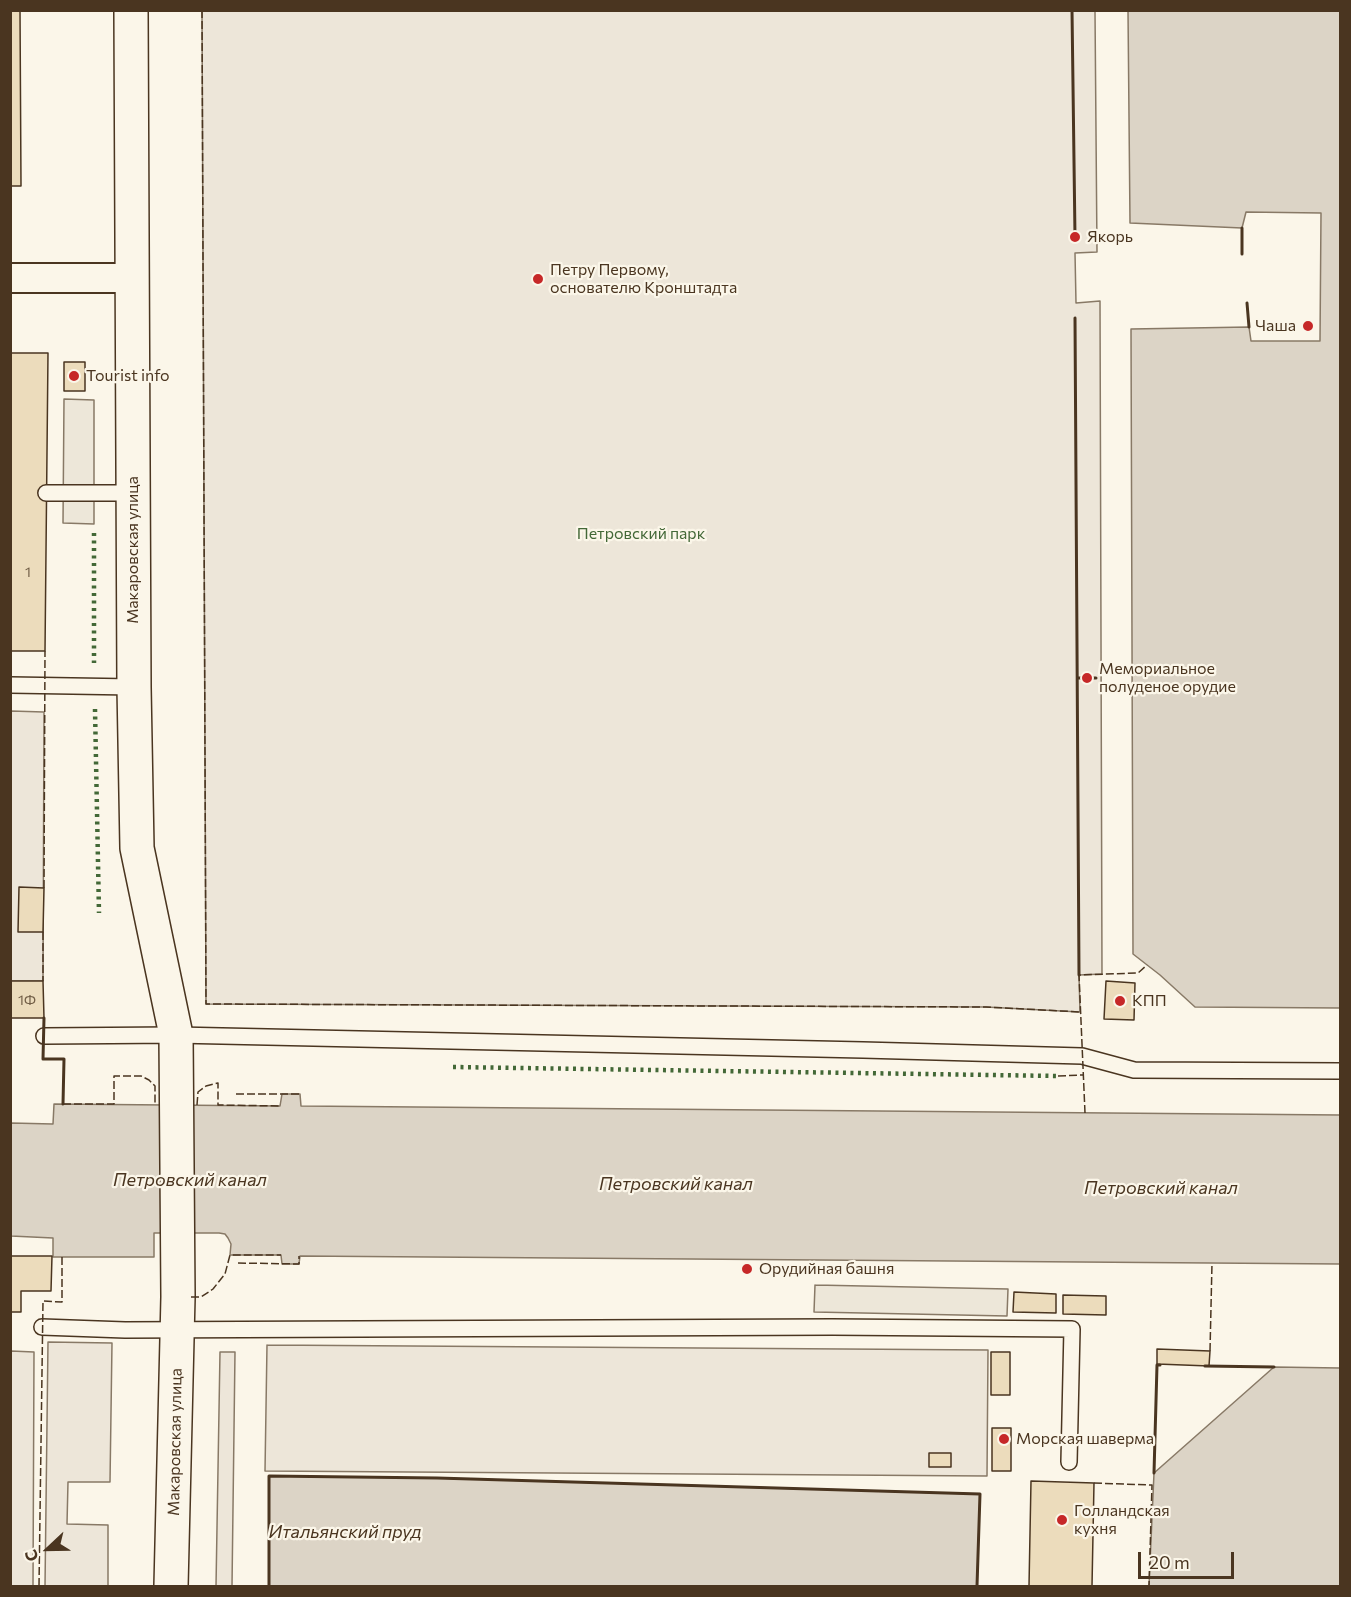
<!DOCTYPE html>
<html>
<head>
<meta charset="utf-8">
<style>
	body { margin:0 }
	#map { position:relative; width:1351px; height:1597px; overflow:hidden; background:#fbf6e9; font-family:Commissioner,sans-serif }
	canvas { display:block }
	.frame { position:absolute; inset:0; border:12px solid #4a3520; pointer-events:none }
	.north { position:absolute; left:18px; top:1519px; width:60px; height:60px; -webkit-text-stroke:4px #fbf6e9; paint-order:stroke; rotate:248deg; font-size:16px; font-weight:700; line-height:24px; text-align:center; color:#4a3520 }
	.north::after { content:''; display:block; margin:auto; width:21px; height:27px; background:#4a3520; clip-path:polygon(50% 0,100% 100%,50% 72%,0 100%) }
	.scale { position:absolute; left:1138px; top:1552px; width:96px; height:27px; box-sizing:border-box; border:3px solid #4a3520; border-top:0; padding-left:8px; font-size:18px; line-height:21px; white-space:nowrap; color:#4a3520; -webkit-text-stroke:4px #fbf6e9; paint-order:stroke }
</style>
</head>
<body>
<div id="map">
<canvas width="1351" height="1597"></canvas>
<div class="frame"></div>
<div class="north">С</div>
<div class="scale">20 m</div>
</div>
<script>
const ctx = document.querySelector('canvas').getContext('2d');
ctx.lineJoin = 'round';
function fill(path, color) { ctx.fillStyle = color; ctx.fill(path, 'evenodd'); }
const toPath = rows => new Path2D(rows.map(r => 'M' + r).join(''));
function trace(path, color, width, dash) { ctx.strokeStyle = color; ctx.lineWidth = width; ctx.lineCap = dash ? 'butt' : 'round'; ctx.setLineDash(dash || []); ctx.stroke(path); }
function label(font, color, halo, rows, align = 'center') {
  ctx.font = font + ' Commissioner,sans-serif'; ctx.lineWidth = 4.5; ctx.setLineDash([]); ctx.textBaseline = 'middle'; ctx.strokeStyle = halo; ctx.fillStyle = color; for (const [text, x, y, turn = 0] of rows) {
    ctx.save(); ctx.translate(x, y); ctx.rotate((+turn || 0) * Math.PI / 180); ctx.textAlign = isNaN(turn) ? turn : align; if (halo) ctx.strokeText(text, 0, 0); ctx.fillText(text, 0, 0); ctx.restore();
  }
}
const green = toPath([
	[202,11,1095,11,1097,252,1075,253,1076,303,1100,301,1102,974,1079,975,1080,1012,986,1007,206,1004,202,11],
	[11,711,44,712,43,981,11,981,11,711],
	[48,1342,112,1343,110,1482,68,1482,67,1524,108,1525,108,1586,45,1586,48,1342],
	[267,1345,988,1350,987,1476,265,1471,267,1345],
	[11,1351,34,1352,33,1586,11,1586,11,1351],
	[220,1352,235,1352,232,1586,216,1586,220,1352]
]);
const parking = toPath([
	[64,399,94,400,94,524,63,523,64,399],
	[815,1285,1008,1289,1007,1316,814,1312,815,1285]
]);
const water = toPath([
	[1128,11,1340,11,1340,1008,1195,1007,1160,975,1133,954,1131,329,1249,327,1251,341,1320,341,1321,213,1246,212,1242,228,1130,223,1128,11],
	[282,1094,300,1094,301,1106,1340,1115,1340,1264,300,1256,299,1264,282,1264,281,1255,230,1255,231,1244,228,1238,225,1234,219,1233,154,1233,154,1257,53,1257,53,1238,11,1236,11,1123,53,1124,54,1104,280,1106,282,1094],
	[1274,1367,1340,1368,1340,1586,1149,1586,1154,1473,1274,1367],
	[269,1476,437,1478,980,1494,977,1586,269,1586,269,1476]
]);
const building = toPath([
	[10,10,20,10,21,186,10,186,10,10],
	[10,353,48,353,45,651,10,651,10,353],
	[64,362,85,362,85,391,64,391,64,362],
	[19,887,44,888,43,932,18,932,19,887],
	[10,981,43,981,44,1018,10,1018,10,981],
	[1106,981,1135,983,1134,1020,1104,1019,1106,981],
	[10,1256,52,1256,51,1291,21,1291,21,1312,10,1312,10,1256],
	[1014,1292,1056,1294,1056,1313,1013,1312,1014,1292],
	[1063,1295,1106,1296,1106,1315,1063,1314,1063,1295],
	[1157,1349,1210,1351,1209,1366,1157,1364,1157,1349],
	[991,1352,1010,1352,1010,1395,991,1395,991,1352],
	[992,1428,1011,1428,1011,1471,992,1471,992,1428],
	[929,1453,951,1453,951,1467,929,1467,929,1453],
	[1031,1481,1094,1483,1092,1586,1029,1586,1031,1481]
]);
const lane = toPath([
	[46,493,133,493],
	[10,685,134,687],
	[44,1036,176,1035,863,1050,1082,1056,1134,1070,1340,1071],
	[42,1327,125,1330,832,1327,1072,1329,1069,1462]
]);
const street = toPath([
	[10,278,132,278]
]);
const secondary = toPath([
	[131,10,134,687,137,848,176,1035,178,1297,171,1586]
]);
const hedge = toPath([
	[94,533,94,663],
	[95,709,99,913],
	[453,1067,1058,1076]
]);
const fence = toPath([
	[202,10,206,1004,986,1007,1080,1012],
	[44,888,45,651],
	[43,932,43,981],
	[1058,1076,1083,1075],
	[236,1094,300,1094],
	[63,1104,114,1104,114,1076,141,1076,149,1080,155,1086,155,1105],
	[197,1105,198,1092,206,1086,218,1083,218,1105,281,1106],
	[1085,1113,1079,975,1138,973,1147,965],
	[238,1263,299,1264,299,1256],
	[191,1297,201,1297,213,1289,225,1274,230,1255,281,1255],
	[1210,1351,1212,1263],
	[1094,1483,1152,1485,1149,1586],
	[39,1586,43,1301,62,1302,62,1257]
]);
const wall = toPath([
	[1072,10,1075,237],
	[1242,228,1242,254],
	[1247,303,1249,327],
	[1075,318,1079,975],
	[1078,678,1096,678],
	[44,1018,43,1059,64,1059,63,1104],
	[1205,1366,1274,1367],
	[1154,1473,1157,1365,1160,1365],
	[269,1586,269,1476,437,1478,980,1494,977,1586]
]);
const markers = [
	[1075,237,6,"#c62828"],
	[538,279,6,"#c62828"],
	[1308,326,6,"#c62828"],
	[74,376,6,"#c62828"],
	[1087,678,6,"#c62828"],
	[1120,1001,6,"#c62828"],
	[747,1269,6,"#c62828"],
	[1004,1439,6,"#c62828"],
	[1062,1520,6,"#c62828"]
];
const numberNames = [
	["1",28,572],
	["1Ф",27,1000]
];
const poiNames = [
	["Якорь",1087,237],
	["Петру Первому,",550,270],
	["основателю Кронштадта",550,288],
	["Чаша",1296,326,"right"],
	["Tourist info",86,376],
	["Мемориальное",1099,669],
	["полуденое орудие",1099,687],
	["КПП",1132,1001],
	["Орудийная башня",759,1269],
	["Морская шаверма",1016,1439],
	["Голландская",1074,1511],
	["кухня",1074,1529]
];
const parkNames = [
	["Петровский парк",641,534]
];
const streetNames = [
	["Макаровская улица",133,550,-90],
	["Макаровская улица",175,1442,-89]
];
const waterNames = [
	["Петровский канал",190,1180],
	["Петровский канал",676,1184],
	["Петровский канал",1161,1188],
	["Итальянский пруд",345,1532]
];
fill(green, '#ede6d9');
trace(green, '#887966', 1.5);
fill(parking, '#ede7d9');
trace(parking, '#887966', 1.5);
fill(water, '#dcd4c6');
trace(water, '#887966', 1.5);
fill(building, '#ecdcbc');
trace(building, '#4a3520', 1.5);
trace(lane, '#4a3520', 18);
trace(street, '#4a3520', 32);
trace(secondary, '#4a3520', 36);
trace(lane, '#fbf6e9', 15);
trace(street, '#fbf6e9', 28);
trace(secondary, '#fbf6e9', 33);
trace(hedge, '#436837', 4.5, [3, 4.5]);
trace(fence, '#4a3520', 1.5, [8, 3]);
trace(wall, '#4a3520', 3);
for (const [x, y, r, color] of markers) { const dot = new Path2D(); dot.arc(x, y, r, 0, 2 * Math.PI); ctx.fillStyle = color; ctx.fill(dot); trace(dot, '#fbf6e9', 2); }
label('14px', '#725f47', null, numberNames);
label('16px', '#4a3520', '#fbf6e9', poiNames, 'left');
label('16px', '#436837', '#fbf6e9', parkNames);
label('16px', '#4a3520', '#fbf6e9', streetNames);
label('italic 18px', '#4a3520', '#fbf6e9', waterNames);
</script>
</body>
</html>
